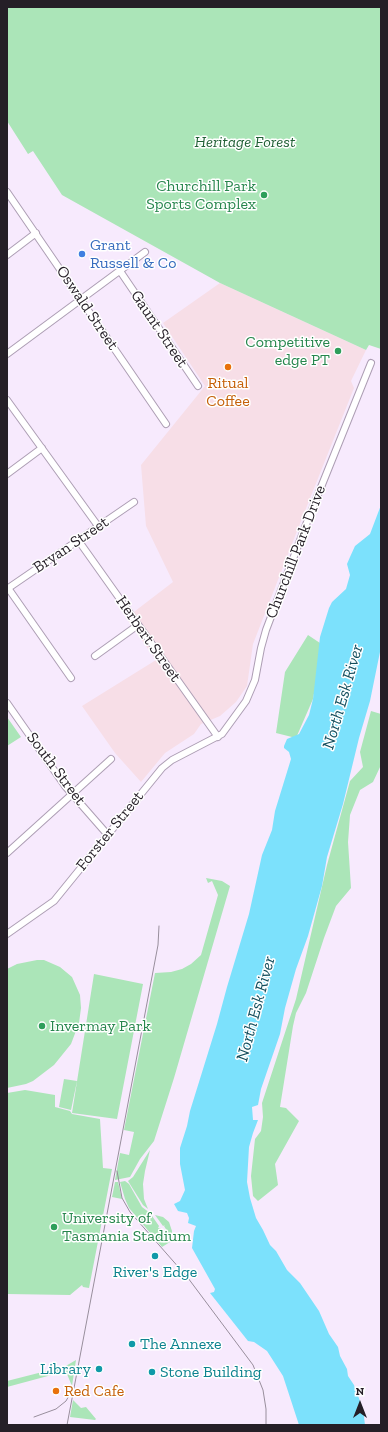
<!DOCTYPE html>
<html>
<head>
<meta charset="utf-8">
<style>
	body { margin:0 }
	#map { position:relative; width:388px; height:1432px; overflow:hidden; background:#f7eafd; font-family:"Zilla Slab",serif }
	canvas { display:block }
	.frame { position:absolute; inset:0; border:8px solid #251f27; pointer-events:none }
	.north { position:absolute; left:340px; top:1384px; width:40px; height:40px; -webkit-text-stroke:3px #fff; paint-order:stroke; rotate:0deg; font-size:11px; font-weight:700; line-height:16px; text-align:center; color:#251f27 }
	.north::after { content:''; display:block; margin:auto; width:14px; height:18px; background:#251f27; clip-path:polygon(50% 0,100% 100%,50% 72%,0 100%) }
</style>
</head>
<body>
<div id="map">
<canvas width="388" height="1432"></canvas>
<div class="frame"></div>
<div class="north">N</div>
</div>
<script>
const ctx = document.querySelector('canvas').getContext('2d');
ctx.lineJoin = 'round';
function fill(path, color) { ctx.fillStyle = color; ctx.fill(path, 'evenodd'); }
const toPath = rows => new Path2D(rows.map(r => 'M' + r).join(''));
function trace(path, color, width, dash) { ctx.strokeStyle = color; ctx.lineWidth = width; ctx.lineCap = dash ? 'butt' : 'round'; ctx.setLineDash(dash || []); ctx.stroke(path); }
function label(font, color, halo, rows, align = 'center') {
  ctx.font = font + ' "Zilla Slab",serif'; ctx.lineWidth = 3; ctx.setLineDash([]); ctx.textBaseline = 'middle'; ctx.strokeStyle = halo; ctx.fillStyle = color; for (const [text, x, y, turn = 0] of rows) {
    ctx.save(); ctx.translate(x, y); ctx.rotate((+turn || 0) * Math.PI / 180); ctx.textAlign = isNaN(turn) ? turn : align; if (halo) ctx.strokeText(text, 0, 0); ctx.fillText(text, 0, 0); ctx.restore();
  }
}
const industrial = toPath([
	[220,283,366,350,351,381,354,388,299,526,253,644,247,686,236,702,220,716,201,724,194,734,165,753,141,782,115,753,82,706,156,660,126,618,173,582,146,526,141,465,205,386,163,323]
]);
const green = toPath([
	[7,7,381,7,381,349,369,345,366,350,220,283,62,195,33,151,28,154,7,121],
	[308,635,323,645,313,699,296,738,276,733,285,672],
	[371,711,381,714,381,765,373,782,360,790,350,815,348,842,351,888,336,906,324,938,306,993,296,1013,293,1026,280,1107,286,1108,299,1121,275,1164,278,1185,258,1201,253,1196,251,1176,255,1139,261,1131,263,1117,262,1103,296,999,327,865,350,781,363,767,360,752],
	[7,717,21,737,7,746],
	[206,878,222,881,230,886,174,1078,154,1141,140,1159,130,1177,115,1180,120,1153,129,1155,134,1132,124,1130,155,973,171,972,182,969,191,964,201,955,218,895,212,881,208,883],
	[37,960,44,960,60,967,72,977,80,995,81,1008,79,1023,71,1044,54,1065,33,1081,26,1084,7,1088,7,969,17,964],
	[94,974,143,984,117,1119,72,1113],
	[64,1079,77,1081,71,1110,59,1107],
	[25,1090,55,1095,55,1107,70,1111,72,1114,100,1119,103,1168,112,1169,89,1288,83,1287,82,1285,70,1295,7,1294,7,1093],
	[150,1150,145,1171,143,1184,144,1199,148,1209,143,1205,128,1181,133,1177],
	[125,1181,129,1184,142,1207,150,1213,159,1226,158,1228,160,1228,164,1233,162,1235,165,1235,167,1238,165,1239,168,1239,170,1242,162,1247,129,1208,125,1199,120,1182],
	[115,1182,118,1182,122,1199,112,1197],
	[155,1215,163,1217,169,1222,172,1231,172,1239,164,1226,165,1225,163,1226],
	[76,1360,72,1386,64,1367],
	[58,1368,59,1373,7,1387,7,1381],
	[73,1400,81,1408,86,1407,96,1419,95,1420,70,1417]
]);
const water = toPath([
	[381,505,381,647,370,701,359,738,343,804,327,857,322,886,308,936,296,969,285,1008,280,1034,261,1089,258,1105,252,1107,253,1120,258,1120,253,1133,249,1147,247,1182,250,1198,256,1218,263,1230,270,1245,276,1251,287,1270,300,1283,319,1311,329,1334,338,1347,340,1356,347,1369,348,1376,354,1385,363,1409,365,1425,299,1425,283,1376,267,1351,254,1342,248,1341,210,1293,214,1292,215,1289,192,1248,194,1231,196,1226,188,1223,189,1218,187,1213,178,1211,174,1204,180,1201,185,1190,180,1164,180,1148,187,1126,190,1111,217,1024,227,987,249,914,262,855,272,830,275,811,291,759,289,752,284,748,284,746,287,739,299,734,309,715,313,699,320,637,329,608,332,602,346,589,350,575,347,564,350,557,355,546,370,534]
]);
const minor = toPath([
	[7,192,166,424],
	[7,255,36,233],
	[120,271,198,386],
	[7,354,145,252],
	[7,400,98,526],
	[7,474,42,448],
	[78,540,218,737],
	[8,588,71,678],
	[7,589,134,502],
	[95,656,138,625],
	[7,703,65,786,107,834],
	[7,853,111,759],
	[7,934,54,901,162,768,172,760,222,734,246,701,255,680,261,648,266,630,307,522,371,363]
]);
const tram = toPath([
	[117,1171,122,1198,130,1212,188,1278,253,1365,263,1390,266,1409,266,1425],
	[34,1417,56,1409,66,1401,70,1394],
	[67,1425,158,945,159,926]
]);
const markers = [
	[264,195,4,"#2e9e5b"],
	[82,254,4,"#3f7fe0"],
	[338,351,4,"#2e9e5b"],
	[228,367,4,"#e8710a"],
	[42,1026,4,"#2e9e5b"],
	[54,1227,4,"#2e9e5b"],
	[155,1256,4,"#0f9aa8"],
	[132,1344,4,"#0f9aa8"],
	[99,1369,4,"#0f9aa8"],
	[152,1372,4,"#0f9aa8"],
	[56,1391,4,"#e8710a"]
];
const parkNames = [
	["Heritage Forest",245,142]
];
const leisureNames = [
	["Churchill Park",256,186],
	["Sports Complex",256,204],
	["Competitive",330,342],
	["edge PT",330,360],
	["Invermay Park",50,1026,"left"],
	["University of",62,1218,"left"],
	["Tasmania Stadium",62,1236,"left"]
];
const shopNames = [
	["Grant",90,245],
	["Russell & Co",90,263]
];
const streetNames = [
	["Oswald Street",87,308,56],
	["Gaunt Street",159,329,56],
	["Bryan Street",71,545,-34],
	["Churchill Park Drive",296,552,-69],
	["Herbert Street",148,639,55],
	["South Street",56,769,53],
	["Forster Street",110,831,-51]
];
const foodNames = [
	["Ritual",228,383],
	["Coffee",228,401],
	["Red Cafe",64,1391,"left"]
];
const cultureNames = [
	["River's Edge",155,1272,"center"],
	["The Annexe",140,1344],
	["Library",91,1369,"right"],
	["Stone Building",160,1372]
];
const waterNames = [
	["North Esk River",343,697,-74],
	["North Esk River",256,1009,-75]
];
fill(industrial, '#f7dee7');
fill(green, '#abe5b8');
fill(water, '#7ce1fc');
trace(minor, '#ad9eb4', 8);
trace(minor, '#fff', 6);
trace(tram, '#988e9c', 1);
for (const [x, y, r, color] of markers) { const dot = new Path2D(); dot.arc(x, y, r, 0, 2 * Math.PI); ctx.fillStyle = color; ctx.fill(dot); trace(dot, '#fff', 1.5); }
label('italic 16px', '#216036', '#fff', parkNames);
label('16px', '#27864d', '#fff', leisureNames, 'right');
label('16px', '#366cbe', '#fff', shopNames, 'left');
label('16px', '#251f27', '#fff', streetNames);
label('16px', '#c56008', '#fff', foodNames);
label('16px', '#0d838f', '#fff', cultureNames, 'left');
label('italic 17px', '#134e5d', '#fff', waterNames);
</script>
</body>
</html>
